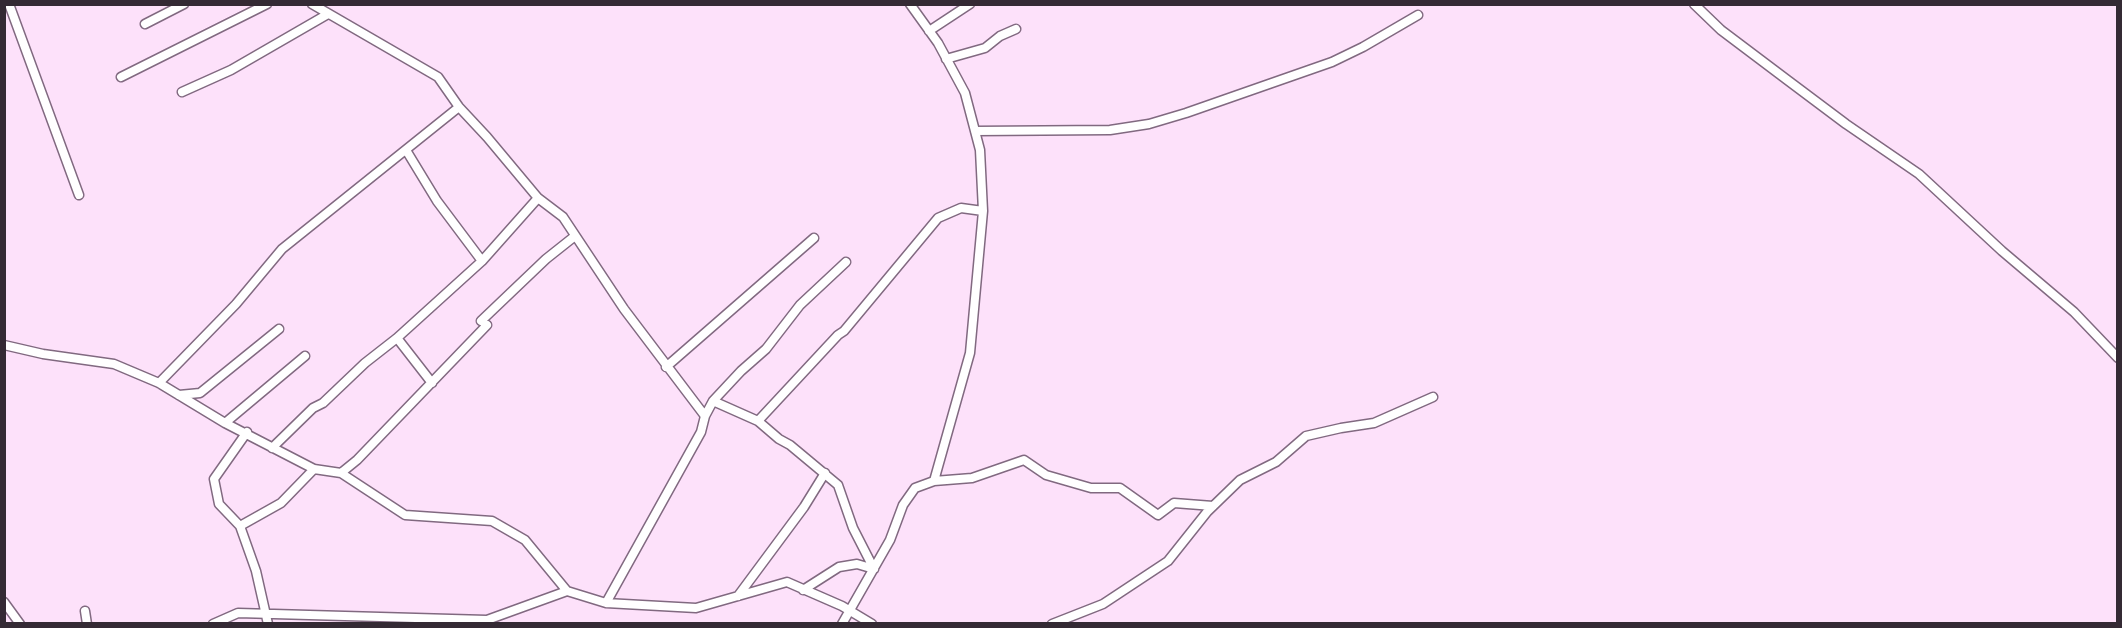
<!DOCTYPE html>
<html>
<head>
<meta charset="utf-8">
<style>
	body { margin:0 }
	#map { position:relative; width:2122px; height:628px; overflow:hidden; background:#fde1fa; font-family:"Source Sans 3",sans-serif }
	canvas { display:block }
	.frame { position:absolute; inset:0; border:6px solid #342a34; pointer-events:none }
</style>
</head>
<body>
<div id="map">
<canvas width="2122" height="628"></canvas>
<div class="frame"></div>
</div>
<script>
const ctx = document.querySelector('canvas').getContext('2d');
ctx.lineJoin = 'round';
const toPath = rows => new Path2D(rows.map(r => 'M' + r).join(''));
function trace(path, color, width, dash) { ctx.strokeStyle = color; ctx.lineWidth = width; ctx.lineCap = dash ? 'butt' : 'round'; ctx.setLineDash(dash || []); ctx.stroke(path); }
const street = toPath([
	[9,4,79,195],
	[312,4,438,77,459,107,487,137,538,198,563,217,624,309,705,416,701,432,606,603],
	[910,4,938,43,965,93,980,150,983,211,970,353,934,481],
	[1694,4,1721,30,1786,79,1846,124,1919,174,2002,251,2074,312,2118,358],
	[145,24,184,4],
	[929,31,970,4],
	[946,59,985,48,1000,36,1016,29],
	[121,77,267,4],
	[182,92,231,70,328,14],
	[975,131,1110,130,1149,124,1186,113,1332,62,1363,47,1418,15],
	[406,150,437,201,482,261],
	[481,321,546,259,575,236],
	[397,338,482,261,538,198],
	[4,345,43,354,114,364,159,383,225,423,314,469,341,473,405,515,492,521,525,540,567,591],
	[666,367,814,238],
	[159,383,236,304,282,249,459,107],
	[179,395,200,393,279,329],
	[713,401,758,421,779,439,790,445,838,485,853,528,874,569,857,564,839,567,803,590],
	[705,416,713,401,741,371,766,349,800,305,846,262],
	[758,421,838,335,844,331,938,218,961,208,983,211],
	[225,423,305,356],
	[247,432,214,479,219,504,240,526,256,571,268,624],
	[272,448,313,408,323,403,365,363,397,338,432,383],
	[341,473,357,460,487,325],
	[240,526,281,503,314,469],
	[738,596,804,507,825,473],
	[4,602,20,624],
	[85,611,87,624],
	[213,624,238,613,487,620,567,591,606,603,696,608,787,582,842,606,872,624],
	[842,624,890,540,903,505,915,488,934,481,972,478,1024,460,1046,475,1091,488,1120,488,1158,515,1174,503,1213,506],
	[1052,624,1103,604,1168,561,1207,512,1240,480,1276,462,1306,436,1341,428,1374,423,1433,397]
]);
trace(street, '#816980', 11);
trace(street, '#fff', 8);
</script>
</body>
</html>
